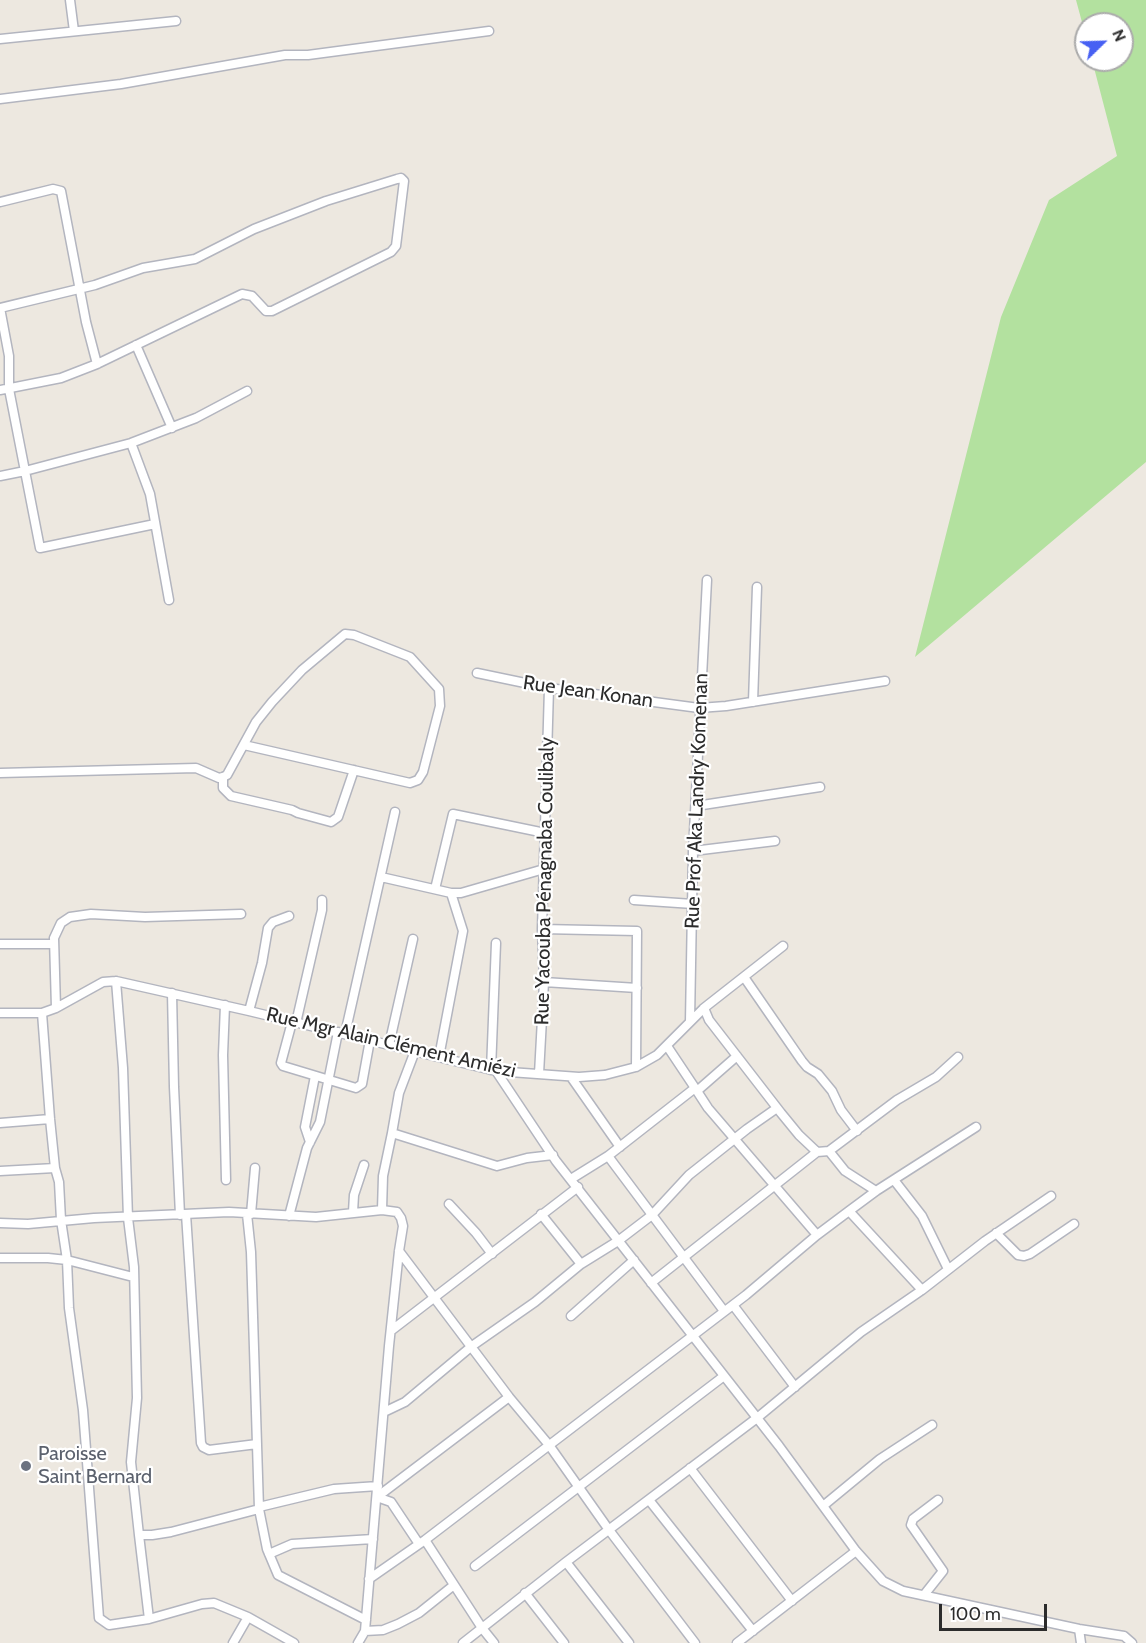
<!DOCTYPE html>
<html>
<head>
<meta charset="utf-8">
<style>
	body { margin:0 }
	#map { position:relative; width:1146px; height:1643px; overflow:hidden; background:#ede8e0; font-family:Cabin,sans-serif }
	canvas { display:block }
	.north { position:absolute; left:1074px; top:12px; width:60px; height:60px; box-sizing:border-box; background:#fff; border:2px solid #ababab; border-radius:50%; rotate:67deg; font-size:16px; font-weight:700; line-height:24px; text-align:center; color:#2c2c2c }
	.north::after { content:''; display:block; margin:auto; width:21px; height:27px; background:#4760f3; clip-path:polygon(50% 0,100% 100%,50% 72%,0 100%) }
	.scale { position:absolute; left:939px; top:1604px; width:108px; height:27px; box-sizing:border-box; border:3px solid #2c2c2c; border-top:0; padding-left:8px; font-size:18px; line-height:21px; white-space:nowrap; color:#2c2c2c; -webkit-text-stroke:4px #fff; paint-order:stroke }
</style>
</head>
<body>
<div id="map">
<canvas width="1146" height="1643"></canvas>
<div class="north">N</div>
<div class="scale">100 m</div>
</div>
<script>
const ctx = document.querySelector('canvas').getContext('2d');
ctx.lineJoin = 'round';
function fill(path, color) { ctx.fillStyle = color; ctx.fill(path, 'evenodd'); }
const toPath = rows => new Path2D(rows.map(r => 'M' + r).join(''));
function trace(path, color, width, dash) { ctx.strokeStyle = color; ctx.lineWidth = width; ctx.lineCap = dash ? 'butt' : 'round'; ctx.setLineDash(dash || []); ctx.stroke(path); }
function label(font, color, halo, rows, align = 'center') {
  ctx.font = font + ' Cabin,sans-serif'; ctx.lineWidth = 4.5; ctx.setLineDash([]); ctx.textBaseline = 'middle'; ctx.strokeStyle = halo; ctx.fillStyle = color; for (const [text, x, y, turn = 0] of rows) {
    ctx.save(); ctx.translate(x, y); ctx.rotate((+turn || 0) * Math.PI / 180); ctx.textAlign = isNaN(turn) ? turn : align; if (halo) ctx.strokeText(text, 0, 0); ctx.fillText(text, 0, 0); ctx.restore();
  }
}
const green = toPath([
	[1076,0,1146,0,1146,462,915,657,1001,317,1049,200,1117,156,1092,60,1122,60,1122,24,1086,24,1086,37]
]);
const minor = toPath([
	[70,0,74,31],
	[0,39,176,21],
	[0,99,121,84,285,55,308,55,489,31],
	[0,202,53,189,61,191,86,322,97,364],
	[0,308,9,356,9,389,40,548,155,524],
	[136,345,172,428],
	[0,390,61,378,97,364,242,294,252,296,266,311,272,311,391,252,396,246,404,181,401,178,397,179,326,201,254,229,195,259,143,268,95,285,0,308],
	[131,443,150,494,169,600],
	[0,476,25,471,131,443,196,418,247,391],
	[477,673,549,688,699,708,726,706,885,681],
	[753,702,757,587],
	[0,773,196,768,219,778,223,777,227,775,256,722,272,702,302,670,345,634,354,635,410,657,439,689,440,706,423,772,418,780,410,783,244,745],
	[223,777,223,788,231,796,292,810,298,813,331,822,338,817,354,770],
	[696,806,820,787],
	[693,851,775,841],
	[381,877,451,893,461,893,544,869],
	[435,889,453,814,545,833],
	[634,900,693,904],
	[542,929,637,931,636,1067],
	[0,944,54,944],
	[744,977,802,1061,807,1067,818,1074,832,1091,841,1110,857,1131],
	[116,981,123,1068,128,1218,134,1267,137,1398,131,1462,139,1535,152,1535,171,1532,259,1509,251,1252,247,1214],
	[544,982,637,988],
	[172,993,174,1087,180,1215],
	[225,1005,223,1055,226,1180],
	[56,1008,54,938,61,923,70,917,91,914,145,917,241,914],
	[704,1008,709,1020,781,1113,799,1135,817,1152,829,1151,897,1100,936,1077,958,1057],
	[249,1011,262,963,268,928,273,922,289,916],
	[0,1013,42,1013,56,1008,103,982,116,981,249,1011,496,1071,579,1077,605,1075,636,1067,657,1055,704,1008,783,946],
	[42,1013,50,1119,55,1168,59,1182,61,1220,67,1260,69,1308,83,1410,99,1618,109,1625,149,1619,202,1604,214,1603,248,1617,294,1643],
	[690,1021,693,851,707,580],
	[292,1022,281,1063,283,1066,356,1088,362,1084,370,1040],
	[296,1023,322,910,322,900],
	[345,1034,395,812],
	[389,1045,413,939],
	[439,1057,463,931,451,893],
	[491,1070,496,943],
	[496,1071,556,1161,779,1446,856,1551,883,1581,903,1591,1079,1629,1124,1636,1132,1643],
	[539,1074,544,982,542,929,549,688],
	[571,1077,620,1147],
	[695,1088,708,1108,817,1235],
	[697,1091,737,1056],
	[0,1123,50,1119],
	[392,1133,399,1093,415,1051],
	[310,1142,305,1127,315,1076],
	[829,1151,845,1171,876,1191],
	[608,1156,724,1311],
	[0,1171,55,1168],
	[571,1179,608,1156,695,1088,667,1046],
	[894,1180,922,1216,948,1269],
	[449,1204,476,1233,492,1254],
	[382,1210,383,1176,392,1133,497,1166,527,1158,553,1155],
	[849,1211,922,1290],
	[353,1212,354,1195,364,1165],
	[186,1214,201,1443,203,1447,209,1450,257,1444],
	[251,1214,255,1168],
	[541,1214,581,1264],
	[289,1216,307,1148,320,1122,338,1032],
	[0,1223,28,1224,94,1218,229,1212,316,1217,382,1210,397,1212,401,1218,403,1226,399,1251,389,1346,365,1631,358,1643],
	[996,1233,1018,1255,1024,1256,1030,1254,1074,1224],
	[399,1251,509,1397,549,1445,609,1530,695,1643],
	[0,1258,48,1258,67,1260,133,1277],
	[651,1283,817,1152],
	[733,1305,795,1387],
	[571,1316,634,1260],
	[392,1330,578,1187],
	[384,1412,405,1402,472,1346,535,1302,581,1264,618,1241,652,1215,689,1175,747,1129,777,1108],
	[690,1468,792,1601],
	[377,1497,509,1397],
	[377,1497,391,1502,419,1544],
	[649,1500,753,1631],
	[823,1506,880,1459,932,1425],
	[259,1507,334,1489,378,1486],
	[259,1509,267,1549,278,1575,366,1620],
	[139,1535,149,1619],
	[425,1540,482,1628,494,1643],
	[269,1554,292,1544,373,1539],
	[566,1562,629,1643],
	[475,1566,724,1376],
	[369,1579,425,1540,746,1295,817,1235,849,1211,876,1191,976,1127],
	[525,1593,564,1643],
	[924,1595,943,1571,911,1525,913,1519,938,1500],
	[1079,1629,1081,1643],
	[365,1631,383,1630,398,1624,419,1613,454,1585],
	[233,1643,248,1617],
	[463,1643,566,1562,757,1418,861,1332,922,1290,985,1241,1051,1196],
	[737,1643,856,1551]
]);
const markers = [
	[26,1466,6,"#6b7280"]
];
const streetNames = [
	["Rue Jean Konan",588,692,8],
	["Rue Prof Aka Landry Komenan",697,801,-88],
	["Rue Yacouba Pénagnaba Coulibaly",545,881,-89],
	["Rue Mgr Alain Clément Amiézi",391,1043,13]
];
const worshipNames = [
	["Paroisse",38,1454],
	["Saint Bernard",38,1477]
];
fill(green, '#b3e19f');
trace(minor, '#b3b5bf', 11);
trace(minor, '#fff', 8);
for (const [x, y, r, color] of markers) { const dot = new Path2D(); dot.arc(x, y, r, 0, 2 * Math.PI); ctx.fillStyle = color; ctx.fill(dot); trace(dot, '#fff', 2); }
label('20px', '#2c2c2c', '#fff', streetNames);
label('20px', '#5b616d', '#fff', worshipNames, 'left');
</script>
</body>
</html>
